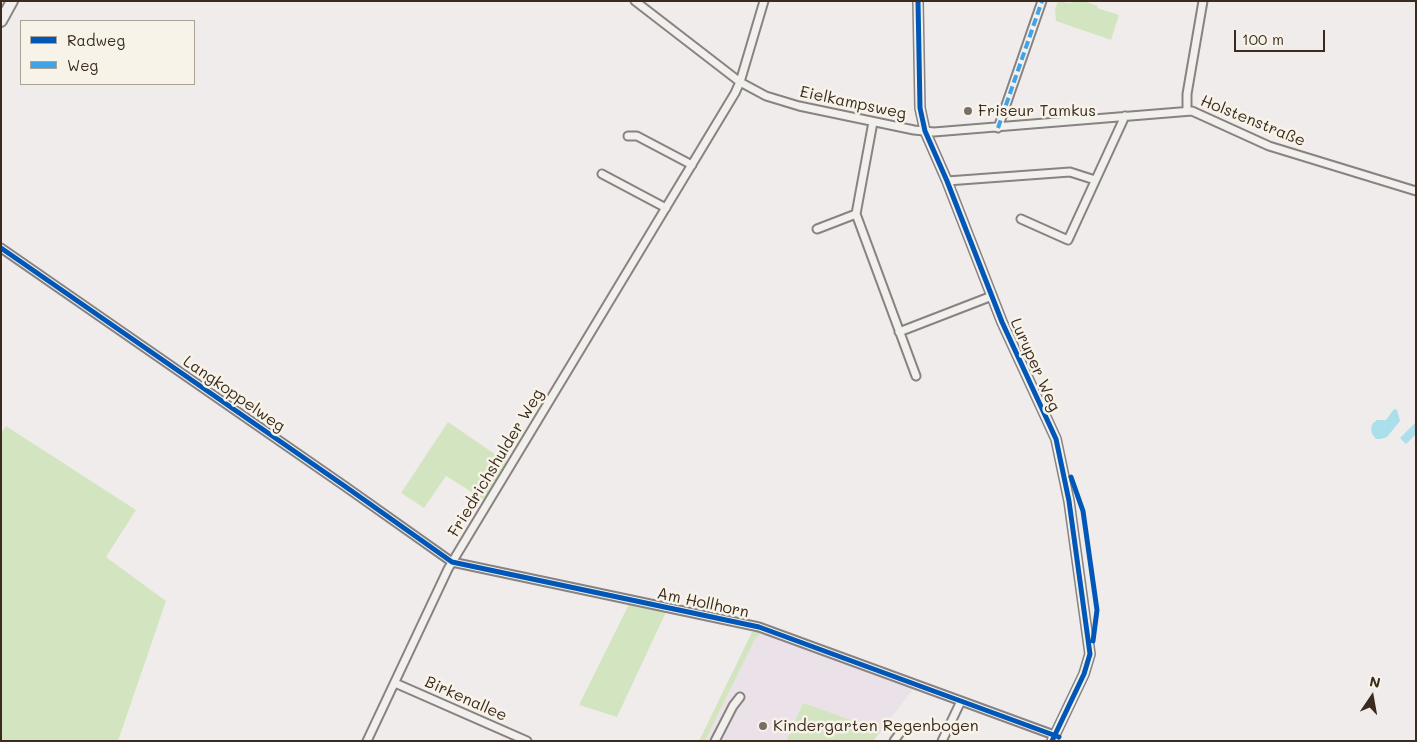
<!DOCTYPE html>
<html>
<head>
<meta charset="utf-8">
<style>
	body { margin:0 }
	#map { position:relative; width:1417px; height:742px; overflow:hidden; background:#f1ecec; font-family:Mali,sans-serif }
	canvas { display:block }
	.frame { position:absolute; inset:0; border:2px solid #3b2a1e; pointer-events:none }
	.legend { position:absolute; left:20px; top:20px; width:175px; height:65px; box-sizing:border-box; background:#f7f3e8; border:1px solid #aca397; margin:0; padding:6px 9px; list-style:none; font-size:15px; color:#3b2a1e }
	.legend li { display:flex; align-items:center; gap:10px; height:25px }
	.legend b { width:25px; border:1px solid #aca397 }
	.north { position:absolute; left:1347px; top:672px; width:50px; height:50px; -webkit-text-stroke:4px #f7f3e8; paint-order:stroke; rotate:12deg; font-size:14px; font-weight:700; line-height:20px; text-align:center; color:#3b2a1e }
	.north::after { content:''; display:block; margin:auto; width:18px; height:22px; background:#3b2a1e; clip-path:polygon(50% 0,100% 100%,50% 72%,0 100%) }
	.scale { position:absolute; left:1234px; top:30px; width:91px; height:22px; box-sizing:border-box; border:2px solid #3b2a1e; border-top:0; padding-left:6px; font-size:15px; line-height:18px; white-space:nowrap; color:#3b2a1e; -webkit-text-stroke:4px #f7f3e8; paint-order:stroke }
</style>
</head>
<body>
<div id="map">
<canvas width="1417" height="742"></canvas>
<div class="frame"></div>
<ul class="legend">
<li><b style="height:6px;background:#0057b8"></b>Radweg</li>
<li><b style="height:6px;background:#3fa3ea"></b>Weg</li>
</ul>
<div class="north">N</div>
<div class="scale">100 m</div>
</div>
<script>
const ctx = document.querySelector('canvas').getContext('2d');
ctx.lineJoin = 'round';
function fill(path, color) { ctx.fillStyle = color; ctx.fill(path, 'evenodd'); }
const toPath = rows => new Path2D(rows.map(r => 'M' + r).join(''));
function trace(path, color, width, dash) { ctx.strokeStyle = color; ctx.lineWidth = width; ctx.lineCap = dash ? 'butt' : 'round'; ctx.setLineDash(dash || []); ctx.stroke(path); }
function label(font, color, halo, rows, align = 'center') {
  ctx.font = font + ' Mali,sans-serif'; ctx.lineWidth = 5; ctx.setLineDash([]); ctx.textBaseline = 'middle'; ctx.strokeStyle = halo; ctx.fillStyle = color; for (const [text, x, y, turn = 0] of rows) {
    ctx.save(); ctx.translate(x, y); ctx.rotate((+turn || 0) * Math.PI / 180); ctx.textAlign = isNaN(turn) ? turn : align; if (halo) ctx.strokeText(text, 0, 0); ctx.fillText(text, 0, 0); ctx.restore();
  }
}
const built = toPath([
	[762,632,914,688,881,731,803,703,786,741,705,741,755,639]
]);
const green = toPath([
	[1058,1,1069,3,1082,1,1090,3,1098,6,1097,8,1119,15,1111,40,1056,21,1055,9],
	[448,422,508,463,486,501,446,476,424,508,401,493],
	[6,426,136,510,106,557,166,601,118,741,1,741,1,433],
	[629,604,666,612,617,717,579,705],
	[752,632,762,632,755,639,705,741,699,741],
	[803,703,815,707,881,731,873,741,786,741]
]);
const water = toPath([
	[1394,409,1397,410,1400,421,1387,437,1381,439,1376,439,1372,434,1371,428,1373,423,1377,420,1386,420],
	[1416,422,1416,434,1406,444,1400,438]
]);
const minor = toPath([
	[635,1,740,82,766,96,799,106,914,130,934,132,1192,111,1269,146,1416,191],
	[1187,111,1187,94,1203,1],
	[873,122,856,214,916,376],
	[998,128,1042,1],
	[628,136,637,136,692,165],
	[602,174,666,208],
	[947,181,1070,172,1095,180],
	[1021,219,1068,240,1125,116],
	[817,229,856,214],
	[1,248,346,487,452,562,759,627,1054,735],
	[899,332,992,296],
	[395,683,527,741],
	[367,741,448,569,735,93,740,82,764,1],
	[715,741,733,706,740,697],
	[894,741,902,730],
	[942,741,961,701]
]);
const tertiary = toPath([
	[918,1,920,108,925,131,947,181,1002,322,1056,439,1069,501,1090,654,1084,674,1052,741]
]);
const secondary = toPath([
	[1,21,12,1]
]);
const quiet = toPath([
	[998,128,1042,1]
]);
const cycleway = toPath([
	[918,1,920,108,925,131,947,181,1002,322,1056,439,1069,501,1090,654,1084,674,1052,741],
	[1,248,346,487,452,562,759,627,1059,737],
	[1071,477,1083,511,1097,610,1093,641]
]);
const markers = [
	[968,111,5,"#7b6e66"],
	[763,726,5,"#7b6e66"]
];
const streetNames = [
	["Eielkampsweg",853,103,12],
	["Holstenstraße",1253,121,22],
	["Luruper Weg",1035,365,66],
	["Langkoppelweg",234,394,35],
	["Friedrichshulder Weg",496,463,-59],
	["Am Hollhorn",703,603,12],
	["Birkenallee",466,699,24]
];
const poiNames = [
	["Friseur Tamkus",978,111],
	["Kindergarten Regenbogen",773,726]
];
fill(built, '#ebe1e8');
fill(green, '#d3e5c0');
fill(water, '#aadfeb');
trace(minor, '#888280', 11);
trace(tertiary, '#888280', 12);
trace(secondary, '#888280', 14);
trace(minor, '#f2f0ed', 7);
trace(tertiary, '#f2f0ed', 9);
trace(secondary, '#f2f0ed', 10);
trace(quiet, '#3fa3ea', 4, [8, 4]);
trace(cycleway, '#0057b8', 5);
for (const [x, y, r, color] of markers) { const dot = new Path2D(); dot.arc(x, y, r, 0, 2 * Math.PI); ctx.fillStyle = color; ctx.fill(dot); trace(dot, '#f7f3e8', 2); }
label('16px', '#3b2a1e', '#f7f3e8', streetNames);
label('16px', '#3b2a1e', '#f7f3e8', poiNames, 'left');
</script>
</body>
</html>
